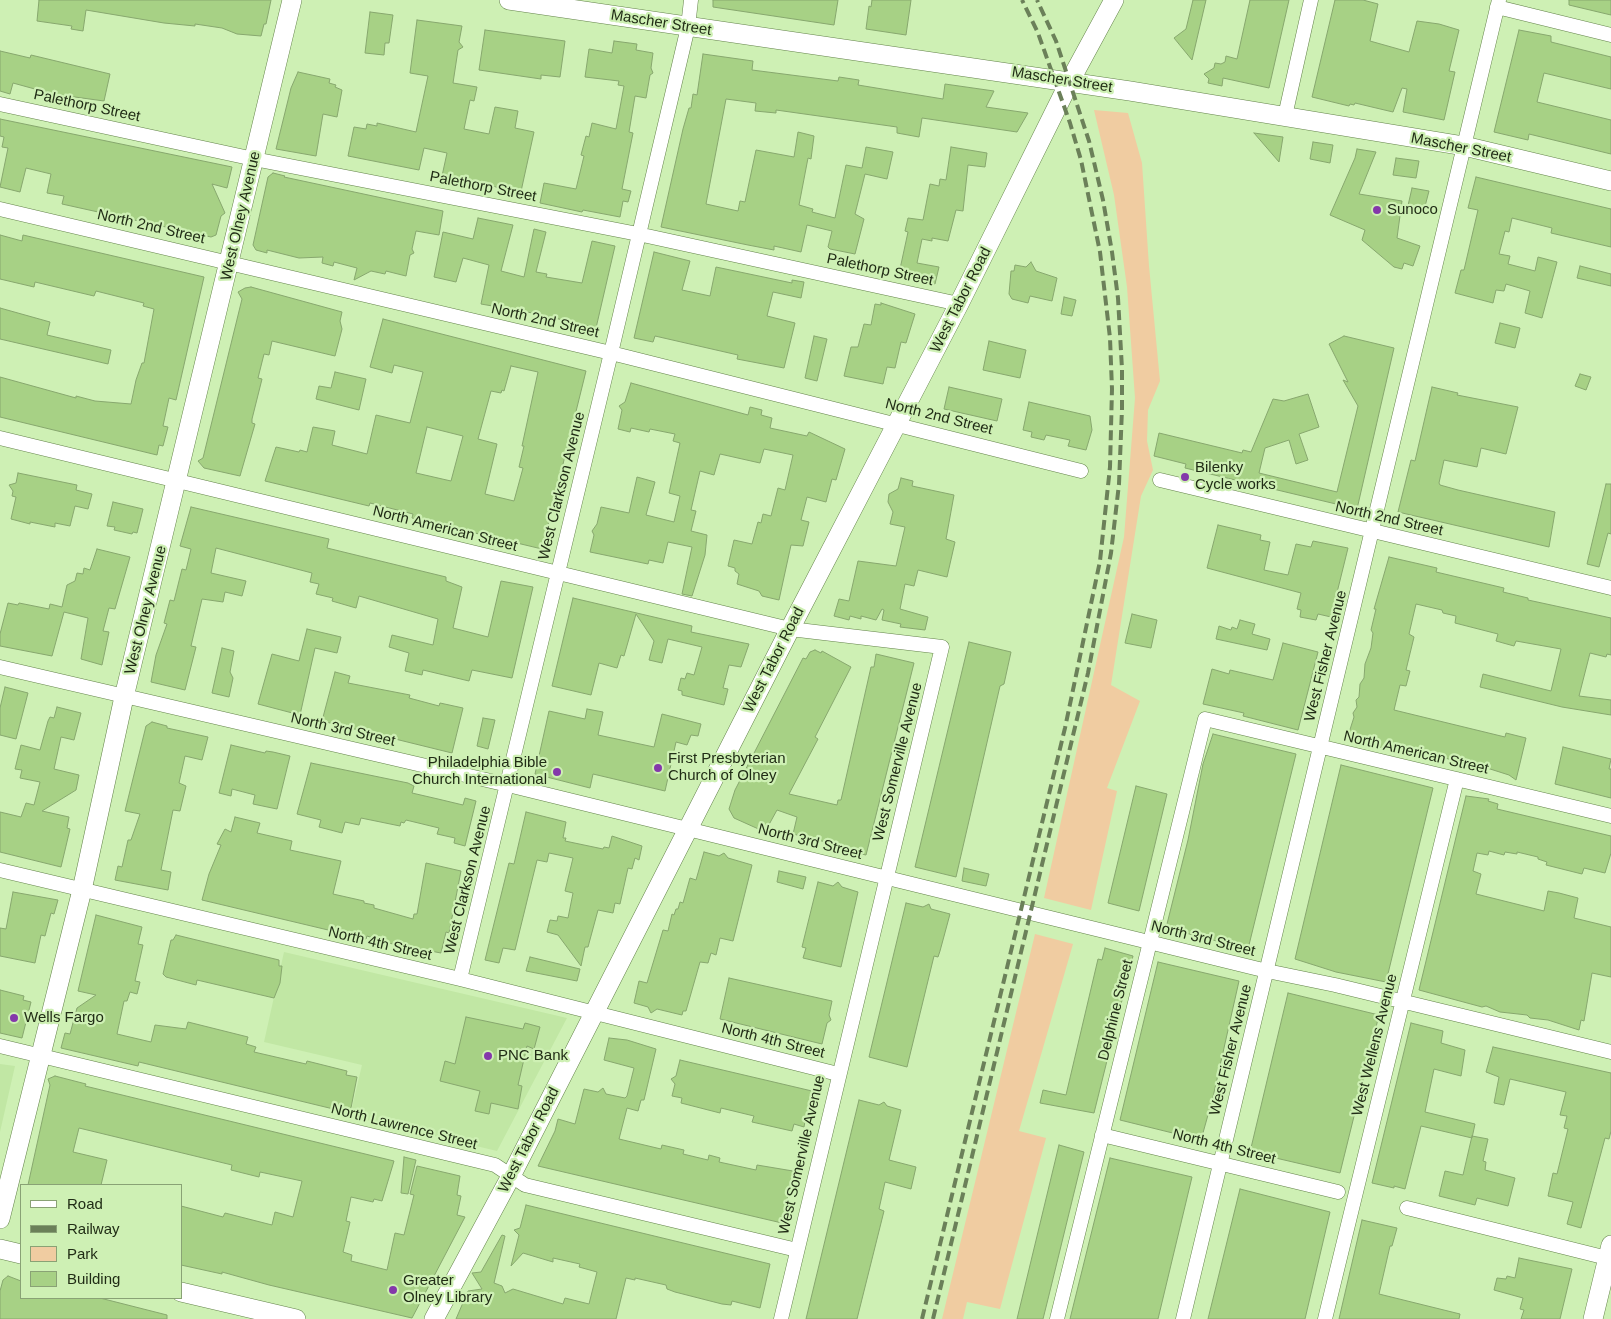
<!DOCTYPE html>
<html>
<head>
<meta charset="utf-8">
<style>
	body { margin:0 }
	#map { position:relative; width:1611px; height:1319px; overflow:hidden; background:#cef0b4; font-family:Arial,sans-serif }
	canvas { display:block }
	.legend { position:absolute; left:20px; top:1184px; width:162px; height:115px; box-sizing:border-box; background:#cef0b4; border:1px solid #89a275; margin:0; padding:6px 9px; list-style:none; font-size:15px; color:#212d16 }
	.legend li { display:flex; align-items:center; gap:10px; height:25px }
	.legend b { width:25px; border:1px solid #89a275 }
</style>
</head>
<body>
<div id="map">
<canvas width="1611" height="1319"></canvas>
<ul class="legend">
<li><b style="height:6px;background:#fff"></b>Road</li>
<li><b style="height:6px;background:#6b8059"></b>Railway</li>
<li><b style="height:14px;background:#f0cca1"></b>Park</li>
<li><b style="height:14px;background:#a7d185"></b>Building</li>
</ul>
</div>
<script>
const ctx = document.querySelector('canvas').getContext('2d');
ctx.lineJoin = 'round';
function fill(path, color) { ctx.fillStyle = color; ctx.fill(path, 'evenodd'); }
const toPath = rows => new Path2D(rows.map(r => 'M' + r).join(''));
function trace(path, color, width, dash) { ctx.strokeStyle = color; ctx.lineWidth = width; ctx.lineCap = dash ? 'butt' : 'round'; ctx.setLineDash(dash || []); ctx.stroke(path); }
function label(font, color, halo, rows, align = 'center') {
  ctx.font = font + ' Arial,sans-serif'; ctx.lineWidth = 4.5; ctx.setLineDash([]); ctx.textBaseline = 'middle'; ctx.strokeStyle = halo; ctx.fillStyle = color; for (const [text, x, y, turn = 0] of rows) {
    ctx.save(); ctx.translate(x, y); ctx.rotate((+turn || 0) * Math.PI / 180); ctx.textAlign = isNaN(turn) ? turn : align; if (halo) ctx.strokeText(text, 0, 0); ctx.fillText(text, 0, 0); ctx.restore();
  }
}
const built = toPath([
	[284,952,567,1018,497,1151,350,1116,362,1065,264,1042],
	[0,1064,15,1066,0,1132]
]);
const green = toPath([
	[1094,110,1128,113,1142,163,1149,266,1160,381,1148,410,1147,441,1153,470,1141,496,1111,685,1140,701,1107,788,1117,791,1091,910,1044,898,1124,537,1135,398,1127,287,1114,195],
	[1035,934,1073,944,1019,1131,1046,1138,1000,1309,967,1302,963,1319,942,1319]
]);
const building = toPath([
	[39,0,271,0,266,24,264,24,261,36,237,34,222,28,195,24,195,26,164,23,86,10,83,31,71,29,72,26,37,21,39,0],
	[713,0,838,0,834,25,713,7,713,0],
	[872,0,911,0,906,35,866,29,869,6,871,7,872,0],
	[1193,0,1206,0,1192,60,1174,38,1186,29,1193,0],
	[1250,0,1289,0,1269,88,1223,78,1222,86,1208,83,1209,79,1204,74,1214,68,1215,63,1221,64,1225,62,1226,56,1237,59,1250,0],
	[1335,0,1363,0,1378,4,1370,41,1409,52,1417,21,1439,24,1459,30,1449,71,1455,72,1444,120,1403,112,1407,89,1402,88,1393,112,1355,103,1354,105,1350,104,1349,106,1312,97,1335,0],
	[1569,0,1611,0,1611,15,1569,5,1569,0],
	[370,12,393,15,389,43,385,43,384,55,365,53,370,12],
	[417,20,462,26,459,42,463,47,458,50,453,83,477,87,474,101,470,100,464,129,489,134,495,107,518,111,515,128,534,132,520,196,505,193,505,190,493,186,442,176,447,153,424,148,419,170,348,156,354,127,366,129,367,124,377,126,377,123,416,132,428,76,410,73,417,20],
	[485,30,565,41,560,77,541,75,541,79,479,70,485,30],
	[1519,30,1551,36,1551,42,1611,57,1611,89,1544,73,1537,102,1611,120,1611,154,1529,134,1528,140,1494,132,1519,30],
	[614,41,637,44,636,50,653,53,651,68,653,73,650,75,646,98,635,96,629,132,633,133,622,189,631,191,628,202,623,201,620,217,583,210,582,212,540,203,544,183,576,189,584,156,581,155,586,136,589,137,592,123,616,129,624,86,618,85,619,81,585,77,589,49,612,53,614,41],
	[0,51,30,58,31,55,110,74,104,101,53,94,13,83,10,94,0,91,0,51],
	[703,54,753,61,752,70,838,81,839,77,859,80,858,85,943,99,945,84,994,91,986,107,1028,113,1017,132,922,118,919,137,897,133,897,127,776,110,776,113,755,111,756,103,726,99,706,204,738,211,740,201,745,202,756,150,794,157,798,132,814,136,811,159,808,158,799,205,813,209,812,212,835,218,846,165,862,168,866,147,893,152,887,179,865,174,855,214,864,219,855,254,830,249,828,247,832,231,807,225,801,252,774,246,774,250,748,245,661,227,683,129,689,108,691,108,693,94,697,95,703,54],
	[298,72,330,79,329,83,336,85,335,87,342,90,337,117,323,114,316,156,276,149,291,88,298,72],
	[0,119,232,167,227,188,212,184,225,213,221,216,216,235,211,237,62,204,64,196,47,193,51,174,26,168,20,192,0,187,8,148,2,147,4,137,0,136,0,119],
	[1254,133,1283,137,1279,162,1254,133],
	[1313,142,1333,145,1330,163,1310,159,1313,142],
	[951,147,987,153,985,167,968,165,963,211,956,210,948,241,932,238,932,241,922,239,917,263,939,267,935,284,900,274,900,269,908,232,905,231,908,218,923,220,930,184,939,186,940,179,946,180,951,147],
	[1357,149,1376,152,1359,194,1402,201,1397,238,1420,246,1413,266,1404,263,1402,269,1394,267,1362,240,1365,230,1330,215,1355,158,1357,149],
	[1396,158,1419,161,1416,178,1393,175,1396,158],
	[273,173,285,176,284,177,443,211,439,235,416,231,412,249,414,253,410,255,406,276,386,271,385,274,371,271,354,280,357,268,334,262,333,266,322,263,323,257,299,258,267,250,267,253,256,250,253,245,268,177,273,173],
	[1476,177,1611,209,1611,247,1551,233,1552,228,1512,218,1509,232,1505,231,1499,254,1510,256,1508,264,1535,271,1538,257,1557,262,1542,318,1525,313,1530,291,1506,284,1504,291,1496,290,1493,303,1455,293,1461,270,1464,270,1478,210,1468,208,1476,177],
	[1412,188,1429,191,1423,214,1407,210,1412,188],
	[478,218,513,225,501,271,524,277,534,229,546,232,536,272,547,274,546,277,582,283,592,241,615,246,596,328,538,314,481,304,489,265,463,258,456,282,434,277,443,232,473,239,478,218],
	[0,235,22,241,23,235,204,277,176,400,169,398,163,426,168,427,163,446,159,445,157,455,0,417,0,377,76,398,76,396,95,401,131,404,136,380,142,363,144,363,154,309,143,306,144,303,96,291,94,296,35,282,34,287,0,279,0,235],
	[654,252,690,261,682,290,710,296,716,267,792,283,792,280,804,282,801,298,773,292,767,316,795,323,784,368,737,359,738,355,655,336,653,342,634,338,654,252],
	[1031,262,1036,271,1057,278,1052,301,1030,296,1028,303,1012,299,1009,294,1011,271,1014,271,1015,265,1026,267,1031,262],
	[1580,266,1611,274,1611,286,1577,278,1580,266],
	[251,287,342,312,340,321,342,329,335,356,272,341,269,355,264,354,258,378,262,379,252,419,252,423,255,424,240,476,204,468,198,461,203,458,242,299,238,292,245,288,251,287],
	[1064,297,1076,300,1072,316,1061,314,1064,297],
	[881,303,915,314,906,343,901,342,895,368,887,367,883,384,844,376,851,347,858,347,864,324,871,325,875,304,881,305,881,303],
	[0,308,50,322,47,335,111,350,108,364,0,339,0,308],
	[383,319,586,371,542,549,412,518,413,514,370,503,369,506,265,481,276,447,299,452,300,450,307,452,313,427,335,431,332,445,367,454,376,415,410,423,423,372,394,365,392,373,370,367,383,319],
	[511,366,538,372,522,446,524,446,519,467,523,468,514,501,485,494,497,444,478,439,491,391,501,393,502,390,504,391,511,366],
	[427,427,463,436,451,481,416,473,427,427],
	[1500,323,1520,328,1515,348,1495,343,1500,323],
	[814,336,827,339,817,381,805,378,814,336],
	[1344,336,1394,348,1357,509,1185,468,1186,464,1154,456,1159,433,1242,453,1243,450,1251,452,1273,399,1284,401,1308,394,1319,427,1299,434,1308,460,1296,464,1289,440,1265,448,1259,473,1337,492,1358,406,1343,380,1348,382,1329,344,1344,336],
	[989,341,1026,350,1020,378,983,370,989,341],
	[335,372,366,379,359,410,316,399,319,386,331,388,335,372],
	[1580,374,1591,377,1586,390,1575,386,1580,374],
	[631,383,748,415,750,407,762,410,761,415,772,418,770,428,807,436,809,432,845,449,836,480,832,479,826,502,807,497,801,520,809,522,803,546,791,545,779,600,762,596,759,591,737,584,739,574,735,571,735,568,728,566,734,540,752,544,758,522,761,523,763,514,771,516,778,488,785,490,793,455,764,449,760,463,720,454,714,475,700,471,691,510,696,511,691,531,707,535,705,555,692,596,682,594,692,547,668,542,663,563,649,560,648,564,590,552,594,535,592,531,597,524,601,507,629,513,637,477,655,482,646,515,674,522,680,496,669,493,680,443,673,441,675,434,650,429,649,432,631,428,630,432,618,429,622,410,619,406,625,402,631,383],
	[949,387,1002,399,997,421,944,409,949,387],
	[1432,387,1458,393,1457,395,1518,407,1506,454,1481,448,1477,467,1444,460,1439,483,1440,485,1458,490,1555,512,1549,547,1398,512,1411,460,1415,461,1432,387],
	[1029,402,1090,416,1092,430,1086,450,1068,446,1070,440,1046,435,1044,440,1031,437,1032,432,1023,430,1029,402],
	[18,473,77,485,76,490,92,494,88,509,75,506,70,526,55,523,55,527,30,522,30,524,11,519,16,497,12,496,13,491,9,485,16,483,18,473],
	[901,478,913,481,912,486,954,495,946,539,955,542,947,577,918,570,914,586,905,584,900,609,928,617,925,630,900,627,901,624,882,620,884,610,882,609,876,620,861,616,861,619,850,616,849,620,834,616,839,599,849,601,858,561,896,566,905,527,890,524,893,512,888,502,889,494,898,489,901,478],
	[1606,484,1611,484,1611,534,1608,533,1599,567,1587,564,1606,484],
	[113,502,143,509,137,533,133,532,132,534,114,530,115,527,107,526,113,502],
	[191,507,329,539,327,548,446,577,446,581,462,587,453,628,488,637,501,581,533,587,512,678,472,670,469,681,423,670,422,675,405,671,409,653,389,647,392,635,433,645,438,619,359,596,356,608,332,601,333,598,316,594,319,584,310,582,312,573,216,548,211,573,246,581,242,596,225,592,223,602,202,599,191,646,196,647,185,690,151,682,156,655,167,624,164,623,170,600,174,601,182,569,186,570,191,549,180,546,191,507],
	[1218,525,1261,535,1260,540,1270,542,1264,570,1288,575,1296,544,1311,547,1313,541,1348,548,1331,617,1318,614,1316,620,1300,617,1301,610,1297,609,1301,593,1207,568,1218,525],
	[97,549,130,557,115,609,109,608,103,631,109,632,102,665,81,659,88,618,64,612,52,656,0,646,0,634,8,603,18,605,19,603,49,609,50,604,62,607,67,585,75,581,77,573,83,574,84,568,90,570,97,549],
	[1389,557,1437,568,1436,572,1504,588,1503,592,1528,598,1528,600,1611,618,1611,655,1607,654,1606,657,1590,653,1579,696,1611,700,1611,715,1562,707,1480,687,1483,674,1551,691,1561,649,1516,641,1514,646,1496,641,1498,634,1455,623,1456,616,1443,613,1442,610,1416,604,1409,634,1414,637,1406,670,1410,671,1406,686,1400,685,1394,710,1505,737,1506,733,1526,738,1516,780,1509,775,1487,768,1419,752,1417,757,1409,749,1388,746,1388,749,1347,739,1354,717,1353,713,1357,707,1356,700,1359,697,1360,684,1364,678,1365,664,1371,648,1373,633,1371,630,1376,609,1374,609,1389,557],
	[573,598,692,626,691,632,749,644,741,667,729,665,723,688,728,689,724,705,682,695,682,691,678,690,681,678,685,679,687,673,694,675,702,647,668,639,662,663,649,660,654,641,636,614,624,656,621,655,617,668,599,663,591,695,552,686,573,598],
	[1132,614,1157,620,1151,648,1125,643,1132,614],
	[1240,620,1255,624,1252,634,1270,639,1267,650,1216,639,1219,626,1231,630,1232,627,1237,629,1240,620],
	[307,629,341,637,337,653,315,648,300,715,258,704,272,654,299,661,307,629],
	[969,642,1011,652,1004,684,1000,686,956,877,915,867,969,642],
	[1283,643,1318,652,1298,730,1243,716,1244,713,1203,704,1212,669,1229,674,1230,670,1273,680,1283,643],
	[222,648,234,651,230,672,233,678,229,697,212,693,222,648],
	[815,650,821,653,822,651,851,667,815,737,818,739,789,794,837,805,838,800,841,800,871,667,874,667,876,654,914,663,866,855,829,847,830,843,793,834,797,817,777,810,766,830,763,831,734,818,729,809,735,790,803,658,806,659,810,652,815,650],
	[335,672,350,676,348,683,410,695,409,698,439,706,440,703,463,708,452,753,322,721,335,672],
	[5,687,28,693,16,739,0,735,0,708,5,687],
	[57,707,81,713,74,740,61,737,54,769,79,775,76,790,42,811,69,817,67,828,70,829,61,867,0,852,0,812,21,817,26,803,34,805,40,782,20,778,22,770,15,769,21,745,40,750,48,721,50,717,54,718,57,707],
	[587,709,603,712,598,735,654,747,662,714,701,724,698,736,691,735,687,745,676,742,665,791,593,774,590,788,535,774,549,711,585,719,587,709],
	[483,718,495,720,488,749,477,746,483,718],
	[152,722,167,726,167,728,208,737,202,760,185,756,179,783,186,786,180,811,173,810,161,870,171,872,168,890,115,880,118,866,122,867,128,840,131,840,140,814,125,811,146,726,152,722],
	[1213,734,1296,754,1248,949,1166,928,1188,840,1203,764,1213,734],
	[231,745,265,753,266,751,273,752,290,756,277,809,253,804,255,795,232,789,231,796,219,793,231,745],
	[1563,747,1611,759,1609,769,1611,769,1611,798,1555,784,1563,747],
	[311,763,408,783,414,786,412,793,438,799,463,805,465,798,476,801,465,846,454,843,455,838,437,834,439,828,406,820,404,823,401,822,400,826,361,818,359,825,345,822,342,833,319,827,321,820,297,814,311,763],
	[1341,765,1433,788,1386,982,1336,972,1295,959,1341,765],
	[1136,786,1167,794,1139,911,1108,903,1136,786],
	[1466,796,1489,799,1488,801,1498,804,1497,809,1611,836,1611,853,1605,873,1584,868,1582,874,1546,865,1547,862,1538,859,1538,857,1517,852,1517,854,1505,852,1504,855,1489,851,1488,855,1477,853,1473,871,1481,874,1476,894,1544,911,1548,891,1559,893,1578,898,1574,918,1611,927,1611,977,1592,973,1584,1021,1581,1020,1579,1030,1548,1020,1530,1018,1527,1015,1500,1012,1486,1006,1482,1007,1419,990,1466,796],
	[526,812,566,822,563,838,566,838,565,841,603,849,604,847,609,848,612,836,642,846,639,860,635,858,632,869,628,868,620,904,615,903,613,913,598,910,588,947,585,947,581,966,558,935,547,932,550,920,557,921,558,916,568,918,573,893,565,891,573,858,549,853,547,862,537,860,515,950,503,948,499,963,485,960,509,863,514,864,526,812],
	[235,817,260,823,257,833,292,841,290,850,341,861,333,894,364,901,364,903,374,905,374,908,413,919,414,914,417,914,426,863,461,871,449,933,446,932,441,953,388,943,367,936,366,939,202,900,209,874,221,845,217,844,225,829,231,832,235,817],
	[704,852,719,856,724,853,728,858,752,865,733,941,720,938,716,955,711,953,708,963,700,962,686,1011,683,1011,682,1015,657,1009,651,1013,648,1007,634,1003,639,981,647,983,663,930,668,931,672,914,674,915,676,909,678,909,680,902,683,903,690,878,696,880,704,852],
	[964,868,989,874,986,886,962,881,964,868],
	[779,871,806,877,803,889,777,882,779,871],
	[818,882,833,886,838,882,842,887,858,892,841,967,803,958,806,948,802,947,818,882],
	[13,892,58,900,54,914,51,913,45,936,41,935,35,963,0,956,0,928,6,929,13,892],
	[906,903,923,907,929,904,931,909,950,914,940,951,938,957,934,956,907,1067,869,1057,906,903],
	[96,915,142,927,138,944,143,945,135,981,140,982,137,994,130,992,127,1001,124,1001,117,1034,151,1042,155,1025,186,1029,188,1022,248,1037,246,1044,256,1047,254,1052,306,1064,307,1061,347,1071,346,1075,357,1077,350,1113,139,1062,138,1066,61,1048,65,1033,70,1034,77,1008,96,995,78,991,96,915],
	[176,935,279,960,279,966,282,966,280,983,274,998,197,980,196,985,166,977,163,974,171,940,173,940,176,935],
	[1105,948,1133,956,1094,1113,1040,1103,1043,1090,1066,1095,1098,959,1102,960,1105,948],
	[530,957,580,969,577,981,526,971,530,957],
	[1158,962,1239,981,1213,1097,1201,1140,1120,1120,1158,962],
	[729,978,832,1001,829,1015,831,1020,827,1023,822,1044,720,1019,729,978],
	[0,990,24,996,23,1000,31,1002,22,1038,0,1033,0,990],
	[1288,993,1379,1015,1340,1173,1250,1152,1288,993],
	[466,1017,523,1029,525,1023,540,1027,534,1049,527,1046,518,1085,522,1086,518,1109,491,1103,489,1114,475,1111,480,1091,440,1081,445,1061,455,1064,466,1017],
	[1411,1023,1443,1031,1441,1043,1465,1050,1461,1076,1434,1069,1425,1112,1475,1124,1472,1138,1421,1126,1405,1189,1394,1186,1394,1188,1372,1183,1411,1023],
	[609,1038,627,1040,656,1049,644,1100,641,1100,638,1111,627,1108,619,1139,661,1149,662,1145,684,1150,683,1154,708,1160,709,1155,720,1158,719,1162,756,1170,757,1165,793,1171,782,1223,538,1166,555,1131,558,1119,575,1124,584,1089,598,1092,603,1088,606,1094,625,1098,627,1096,634,1068,604,1060,609,1038],
	[1493,1047,1611,1073,1611,1131,1609,1139,1605,1138,1581,1228,1567,1224,1573,1202,1548,1196,1553,1173,1557,1174,1568,1129,1564,1128,1567,1116,1560,1115,1566,1092,1510,1079,1504,1105,1494,1103,1499,1077,1486,1072,1493,1047],
	[680,1060,812,1091,809,1107,813,1113,806,1116,804,1127,794,1124,792,1131,752,1122,754,1116,721,1108,720,1113,681,1103,682,1098,672,1096,675,1084,671,1079,676,1076,680,1060],
	[55,1076,86,1084,85,1086,394,1161,382,1201,374,1199,373,1202,351,1197,346,1221,350,1222,343,1252,352,1255,351,1261,387,1270,395,1233,404,1235,414,1195,410,1194,417,1166,460,1176,457,1195,461,1196,457,1215,465,1217,412,1318,269,1285,222,1272,222,1274,181,1265,181,1206,223,1217,225,1213,272,1225,275,1212,293,1217,302,1181,260,1172,259,1177,231,1170,232,1165,79,1128,73,1152,107,1160,101,1185,28,1185,50,1085,48,1079,55,1076],
	[859,1100,879,1105,884,1102,887,1106,901,1110,889,1160,916,1167,911,1189,885,1182,879,1209,884,1211,857,1319,806,1319,859,1100],
	[1472,1136,1488,1139,1483,1161,1486,1162,1485,1170,1515,1178,1508,1206,1477,1198,1475,1205,1439,1196,1445,1171,1463,1175,1472,1136],
	[1059,1145,1084,1152,1048,1299,1043,1319,1017,1319,1059,1145],
	[404,1157,416,1160,408,1194,401,1193,404,1157],
	[1110,1158,1192,1177,1158,1319,1070,1319,1110,1158],
	[1240,1189,1330,1212,1305,1319,1208,1319,1240,1189],
	[526,1205,770,1264,760,1308,732,1301,731,1305,722,1304,675,1292,667,1289,666,1285,635,1278,635,1280,626,1278,616,1319,456,1319,468,1291,482,1289,472,1273,481,1272,502,1235,505,1236,494,1283,502,1286,505,1293,513,1289,563,1304,565,1298,589,1304,597,1272,579,1267,580,1264,553,1258,553,1262,523,1253,511,1266,519,1235,514,1230,520,1228,526,1205],
	[1362,1220,1397,1228,1392,1246,1390,1246,1379,1294,1460,1314,1459,1319,1339,1319,1362,1220],
	[1519,1258,1572,1269,1560,1319,1521,1319,1524,1310,1520,1309,1523,1298,1494,1290,1497,1278,1506,1279,1507,1276,1515,1278,1519,1258],
	[8,1276,21,1281,21,1298,100,1298,167,1315,167,1319,0,1319,0,1291,3,1280,8,1276]
]);
const street = toPath([
	[1497,7,1611,35],
	[0,104,254,159,638,234,959,304],
	[1285,116,1311,0],
	[0,209,611,353,1081,471],
	[0,438,790,629,942,647,781,1319],
	[1160,480,1611,588],
	[0,667,508,785,1267,971,1335,985,1611,1052],
	[0,870,460,979,838,1074],
	[460,979,611,353,688,27,691,0],
	[0,1046,495,1165,525,1185,797,1250],
	[1102,1135,1338,1192],
	[1407,1208,1611,1259],
	[1057,1319,1205,719,1611,816],
	[1183,1319,1499,0],
	[1325,1319,1457,779]
]);
const secondary = toPath([
	[509,0,1130,91,1464,146,1611,181],
	[0,1219,82,890,124,697,292,0],
	[0,1249,21,1254],
	[181,1292,296,1319],
	[434,1319,511,1176,790,629,959,304,1070,81,1114,0],
	[1593,1319,1611,1245]
]);
const rail = toPath([
	[922,1319,1065,728,1100,561,1110,467,1112,389,1110,338,1100,252,1081,160,1070,123,1038,33,1022,0],
	[933,1319,1088,673,1111,553,1119,484,1122,409,1122,369,1118,298,1112,252,1103,200,1089,141,1056,41,1037,0]
]);
const markers = [
	[1377,210,5,"#8438aa"],
	[1185,477,5,"#8438aa"],
	[658,768,5,"#8438aa"],
	[557,772,5,"#8438aa"],
	[14,1018,5,"#8438aa"],
	[488,1056,5,"#8438aa"],
	[393,1290,5,"#8438aa"]
];
const streetNames = [
	["Mascher Street",661,23,9],
	["Mascher Street",1062,80,9],
	["Palethorp Street",87,106,12],
	["Mascher Street",1461,148,11],
	["Palethorp Street",483,187,11],
	["West Olney Avenue",241,216,-77],
	["North 2nd Street",151,227,13],
	["Palethorp Street",880,270,12],
	["West Tabor Road",961,300,-63],
	["North 2nd Street",545,321,13],
	["North 2nd Street",939,417,14],
	["West Clarkson Avenue",562,486,-76],
	["North 2nd Street",1389,519,13],
	["North American Street",445,529,14],
	["West Olney Avenue",146,610,-76],
	["West Fisher Avenue",1326,656,-76],
	["West Tabor Road",774,660,-63],
	["North 3rd Street",343,730,13],
	["North American Street",1416,753,13],
	["West Somerville Avenue",898,762,-76],
	["North 3rd Street",810,842,14],
	["West Clarkson Avenue",468,880,-76],
	["North 3rd Street",1203,939,14],
	["North 4th Street",380,944,13],
	["Delphine Street",1116,1010,-76],
	["North 4th Street",773,1041,14],
	["West Wellens Avenue",1375,1045,-76],
	["West Fisher Avenue",1231,1050,-76],
	["North Lawrence Street",404,1127,14],
	["West Tabor Road",529,1140,-63],
	["North 4th Street",1224,1147,14],
	["West Somerville Avenue",802,1155,-77]
];
const poiNames = [
	["Sunoco",1387,210],
	["Bilenky",1195,468],
	["Cycle works",1195,485],
	["First Presbyterian",668,759],
	["Church of Olney",668,776],
	["Philadelphia Bible",547,763,"right"],
	["Church International",547,780,"right"],
	["Wells Fargo",24,1018],
	["PNC Bank",498,1056],
	["Greater",403,1281],
	["Olney Library",403,1298]
];
fill(built, '#c1e7a4');
fill(green, '#f0cca1');
fill(building, '#a7d185');
trace(building, '#87a76e', 1);
trace(street, '#64834b', 15);
trace(secondary, '#64834b', 20);
trace(street, '#fff', 14);
trace(secondary, '#fff', 19);
trace(rail, '#6b8059', 4, [10, 5]);
for (const [x, y, r, color] of markers) { const dot = new Path2D(); dot.arc(x, y, r, 0, 2 * Math.PI); ctx.fillStyle = color; ctx.fill(dot); trace(dot, '#cef0b4', 2); }
label('15px', '#212d16', '#cef0b4', streetNames);
label('15px', '#212d16', '#cef0b4', poiNames, 'left');
</script>
</body>
</html>
